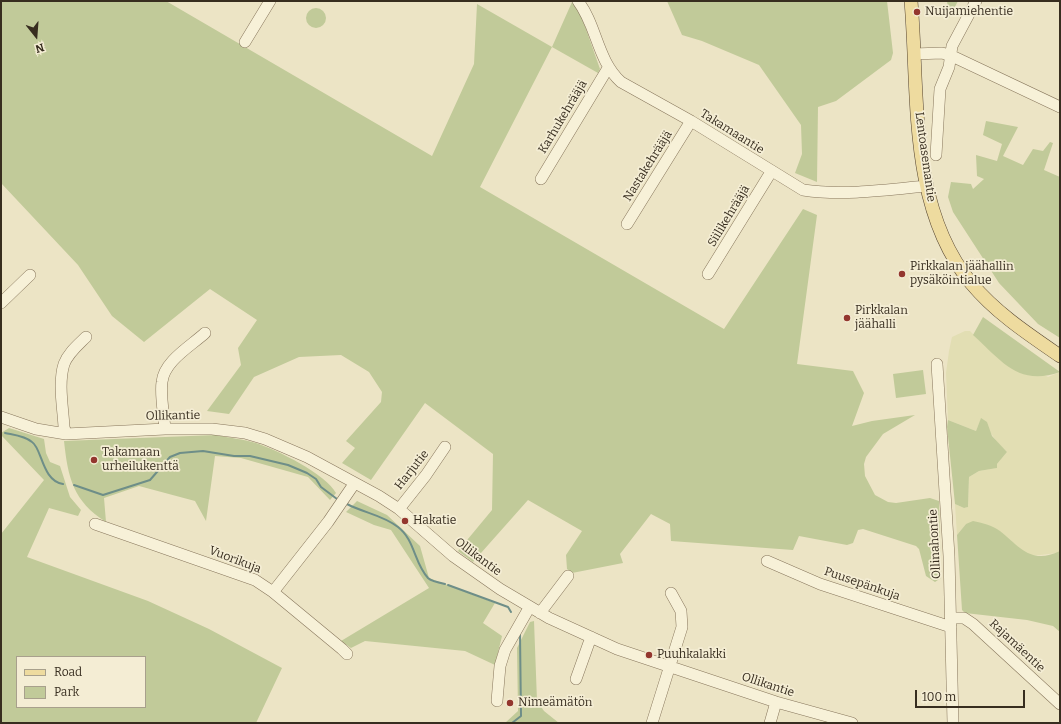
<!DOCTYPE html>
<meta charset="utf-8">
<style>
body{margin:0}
#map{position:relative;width:1061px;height:724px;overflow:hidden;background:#ece4c5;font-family:Bitter,serif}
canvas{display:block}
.frame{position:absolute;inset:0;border:2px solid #372d1f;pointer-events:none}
.legend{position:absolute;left:16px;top:656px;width:130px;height:52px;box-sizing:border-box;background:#f4edd4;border:1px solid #a8a08c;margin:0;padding:5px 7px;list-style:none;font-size:12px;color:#372d1f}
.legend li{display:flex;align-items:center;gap:8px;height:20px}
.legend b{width:20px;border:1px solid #a8a08c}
.north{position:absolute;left:16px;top:16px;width:40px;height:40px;-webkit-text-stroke:3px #f4edd4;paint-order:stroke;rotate:163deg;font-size:11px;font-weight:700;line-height:16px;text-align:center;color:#372d1f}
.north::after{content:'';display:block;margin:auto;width:14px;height:18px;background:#372d1f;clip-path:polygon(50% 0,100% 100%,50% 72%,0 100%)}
.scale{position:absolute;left:915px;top:690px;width:110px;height:18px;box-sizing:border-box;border:2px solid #372d1f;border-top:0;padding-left:5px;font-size:12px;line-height:14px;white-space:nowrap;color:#372d1f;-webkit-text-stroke:3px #f4edd4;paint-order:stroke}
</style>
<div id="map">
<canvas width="1061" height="724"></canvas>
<div class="frame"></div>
<ul class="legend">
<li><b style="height:5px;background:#eedb9f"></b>Road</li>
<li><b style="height:11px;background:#c1ca99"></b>Park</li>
</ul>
<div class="north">N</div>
<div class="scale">100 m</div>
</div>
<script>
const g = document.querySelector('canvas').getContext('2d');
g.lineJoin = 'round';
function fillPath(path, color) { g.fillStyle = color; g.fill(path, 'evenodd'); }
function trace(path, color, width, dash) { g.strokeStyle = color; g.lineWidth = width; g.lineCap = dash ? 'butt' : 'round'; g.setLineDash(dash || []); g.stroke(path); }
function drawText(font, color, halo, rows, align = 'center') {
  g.font = font + ' Bitter,serif'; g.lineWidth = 3.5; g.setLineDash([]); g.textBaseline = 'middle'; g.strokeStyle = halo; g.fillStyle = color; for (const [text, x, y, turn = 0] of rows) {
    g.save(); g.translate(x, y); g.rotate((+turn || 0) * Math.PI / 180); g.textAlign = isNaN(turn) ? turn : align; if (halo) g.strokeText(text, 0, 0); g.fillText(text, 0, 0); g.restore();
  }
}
fillPath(new Path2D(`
 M965 331H970L980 341 1048 377 1060 372V551L1057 553 1032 556 1020 550 998 530 966 524 957 535 955 504 964 508 968 507 969 477 979 471 997 468V464L1007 452 997 442 981 419 976 431 948 420 946 373 949 351 952 337Z`), '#e2deb3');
fillPath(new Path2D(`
 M1 1H166L432 156 474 64 477 4 552 47 572 2 580 12 600 69 598 73 552 47 480 187 724 329 803 209 817 215 797 364 853 371 864 393 852 426 872 421 915 415 883 434 866 457 864 464 865 476 875 495 888 502 896 503 930 498 939 501 941 578 935 582 926 576 919 549 916 546 863 529 858 530 853 543 847 545 799 536 793 550 671 541 670 524 651 514 620 554 623 563 572 573 567 569 566 555 582 531 528 500 473 562 458 551 492 510 493 454 425 403 371 480 342 463 355 448 346 441 381 402 382 392 369 372 341 355 299 357 254 377 229 414 207 411 241 365 238 348 257 320 210 289 144 342 112 316 78 265 1 183Z
 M667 1H887L893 53 891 60 836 101 818 107 817 182 795 173 802 154 801 125 759 65 702 41 682 35Z
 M947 1H958L949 18Z
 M306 18a10 10 0 1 1 20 0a10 10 0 1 1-20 0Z
 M986 121 1018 127 1003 156 1023 165 1033 149 1043 151 1050 142 1053 143 1044 170 1060 177V338L1038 324 999 283 953 212 948 197 951 182 971 184 973 189 984 179 977 176 976 155 997 161 1002 144 983 135Z
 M983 317 1060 372C1018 387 1001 360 973 335Z
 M923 370 926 394 896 398 893 374Z
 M981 418 987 422 992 436 1007 452 997 464V468L979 471 969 477 968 507 964 508 955 504 947 427 948 420 976 431Z
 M9 428 44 439 46 453 50 462 60 466 70 497 81 510 78 516 49 508 27 557 148 601 209 629 282 668 256 723H1V534L44 480 1 435V433ZM17 657H145V707H17Z
 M216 435C229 438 243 439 256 443 277 450 326 474 336 493L330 500 308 477 241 458 215 456 206 521 195 501 139 486 104 498 106 522C73 501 68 478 64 441Z
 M357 501 387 515 420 546 429 578 495 603 483 623 502 636 495 665 465 651 365 641 351 648 341 641 429 588 391 530 374 525 346 512Z
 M973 521C982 523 992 525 1000 531 1020 547 1031 565 1060 551V632L1053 626 1027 620 965 613 962 610 957 535 966 524Z
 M534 621 537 701 544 711 559 723H505L518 711 517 648 530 622Z`), '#c1ca99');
trace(new Path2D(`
 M5 433C14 435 25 436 32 442 42 448 42 481 63 484
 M74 485 103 495 150 480 170 457 180 453 203 451 234 456H250L288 465 307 473 316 479 321 487 337 499
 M347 504C364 513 383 515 398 527 415 540 414 563 428 578 431 581 440 583 445 584
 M448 585 508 607 511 612
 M512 723 521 716 520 634`), '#6e8e88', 2);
const minor = new Path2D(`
 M578 1C597 26 597 60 621 82L691 121 803 190C843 196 886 190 926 186
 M245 42 270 1
 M914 54 942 53 952 56 1060 107
 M936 155 940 89 949 67 952 46 976 1
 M541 179 608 68
 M627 224 691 121
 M708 274 771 172
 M1 303 30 275
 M937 364 949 556 953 723
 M1 417 36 429 66 434 165 429H212L245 433 265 439 307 457 379 496 399 509 453 556 500 589 549 618 617 649 776 702 852 723
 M165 429C164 415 160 395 162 382 164 361 191 346 205 333
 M66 434 64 427C63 408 58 383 64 364 68 353 78 345 86 337
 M399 509 426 475 445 447
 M95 524 255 580 273 592 342 649 347 654
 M767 561 820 584 951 627
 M273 592 328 522 354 484
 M540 613 568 576
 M951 618H964L973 624 1060 704
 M576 679 591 637
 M497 701 500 666 505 650 529 608
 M652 723 682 627 681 611 671 593
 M770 723 776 702`);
const major = new Path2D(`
 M911 1C919 94 908 207 971 283 996 313 1028 334 1060 356`);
trace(minor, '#87765c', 12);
trace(major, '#554430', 14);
trace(minor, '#f7f1d8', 11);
trace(major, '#eedb9f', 13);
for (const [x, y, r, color] of [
 [917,12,4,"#93362e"],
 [902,274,4,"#93362e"],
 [847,318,4,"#93362e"],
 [94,460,4,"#93362e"],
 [405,521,4,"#93362e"],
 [649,655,4,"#93362e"],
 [510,703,4,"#93362e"]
]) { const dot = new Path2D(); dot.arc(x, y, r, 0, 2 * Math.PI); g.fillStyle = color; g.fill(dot); trace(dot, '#f4edd4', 1.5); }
drawText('12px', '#372d1f', '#f4edd4', [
 ["Nuijamiehentie",925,12],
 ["Pirkkalan jäähallin",910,267],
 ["pysäköintialue",910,281],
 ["Pirkkalan",855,311],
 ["jäähalli",855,325],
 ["Takamaan",102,453],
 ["urheilukenttä",102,467],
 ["Hakatie",413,521],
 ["Puuhkalakki",657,655],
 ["Nimeämätön",518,703]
], 'left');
drawText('12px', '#372d1f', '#f4edd4', [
 ["Karhukehrääjä",563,117,-59],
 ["Takamaantie",732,132,32],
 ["Lentoasemantie",925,157,82],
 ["Nastakehrääjä",648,166,-58],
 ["Siilikehrääjä",729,216,-59],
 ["Ollikantie",173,416,-1],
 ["Harjutie",412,470,-52],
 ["Ollinahontie",935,544,-93],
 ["Ollikantie",478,557,37],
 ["Vuorikuja",235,560,21],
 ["Puusepänkuja",862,584,19],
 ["Rajamäentie",1017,646,43],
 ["Ollikantie",768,685,18]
]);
</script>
